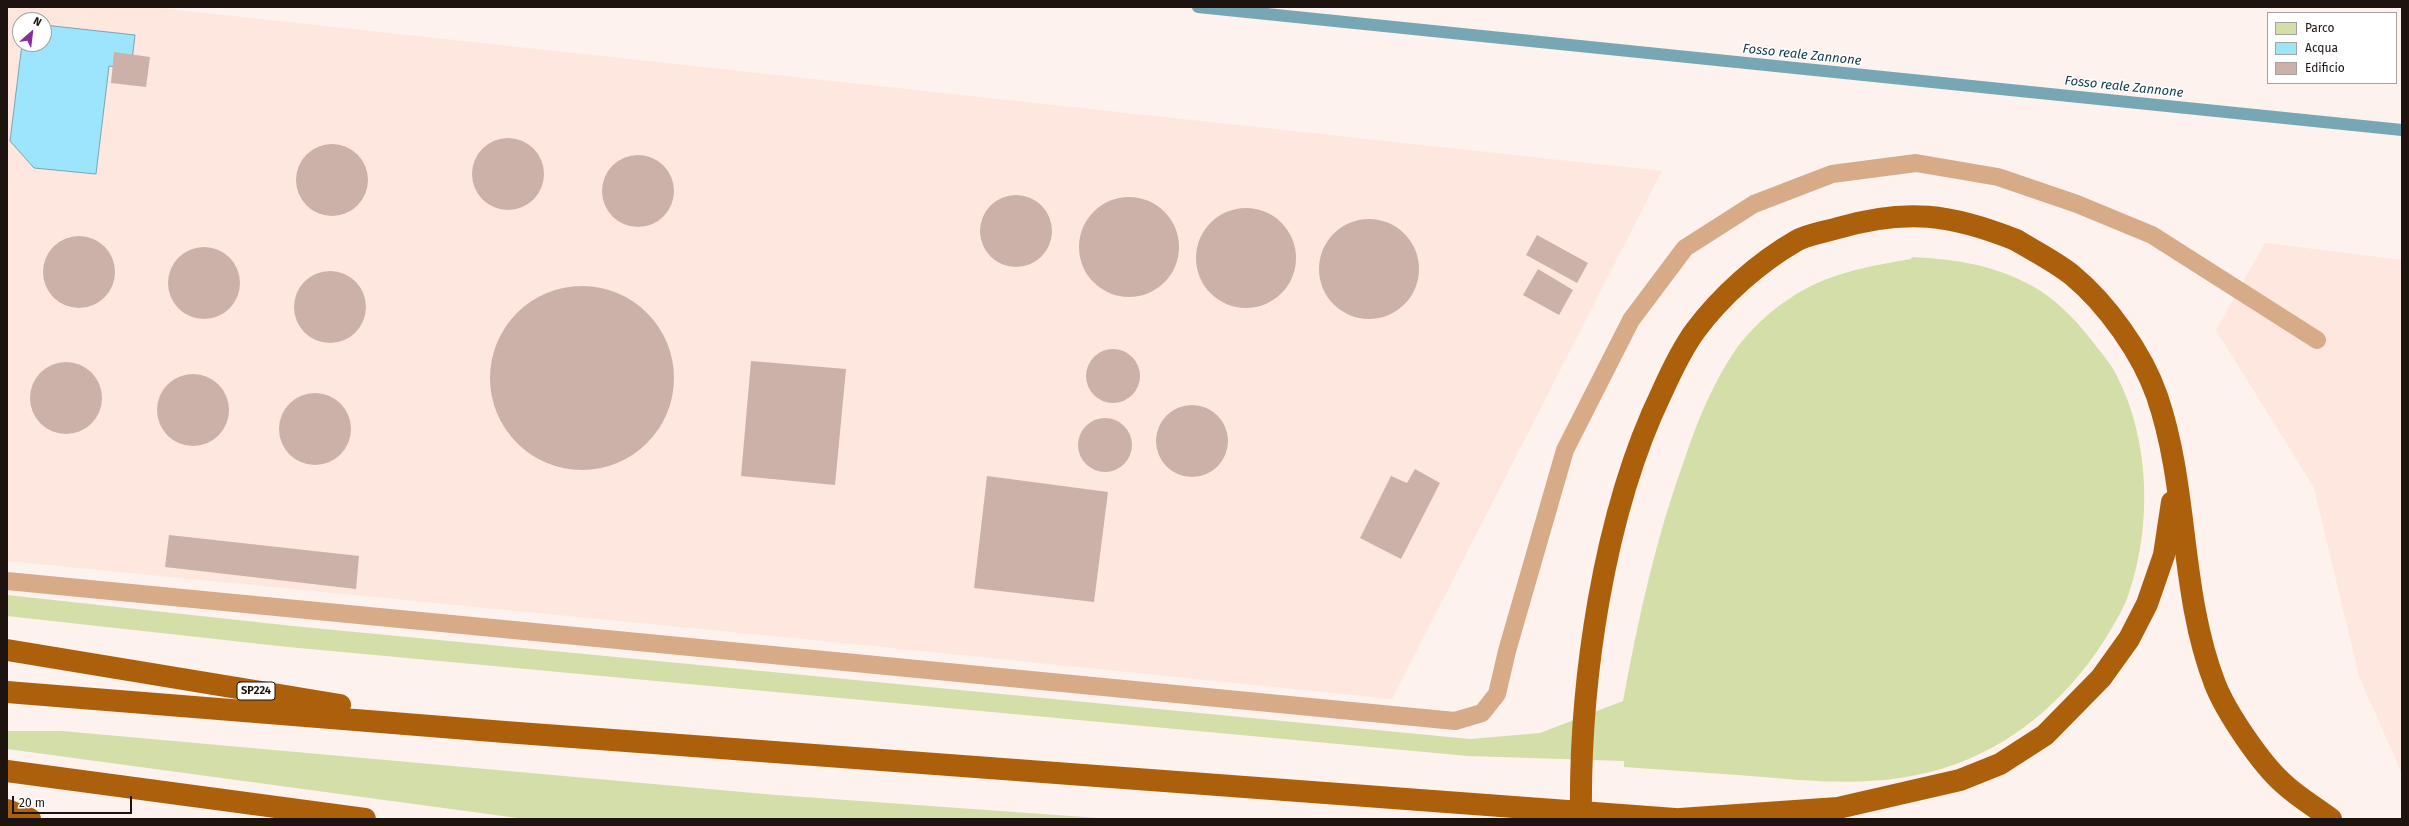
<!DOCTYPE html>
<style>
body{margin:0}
#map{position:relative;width:2409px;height:826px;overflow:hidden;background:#fdf2ee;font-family:"Fira Sans",sans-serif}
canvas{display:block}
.frame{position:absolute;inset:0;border:8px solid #1d1410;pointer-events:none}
.legend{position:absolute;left:2267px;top:12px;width:130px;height:72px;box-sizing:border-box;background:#fff;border:1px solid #a5a19f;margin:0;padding:5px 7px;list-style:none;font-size:12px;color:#1d1410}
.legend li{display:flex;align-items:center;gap:8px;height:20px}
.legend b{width:20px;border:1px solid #a5a19f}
.north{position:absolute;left:12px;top:12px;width:40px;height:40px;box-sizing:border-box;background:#fff;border:1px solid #a5a19f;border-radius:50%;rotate:28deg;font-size:11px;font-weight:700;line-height:16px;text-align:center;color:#1d1410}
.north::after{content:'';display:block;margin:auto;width:14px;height:18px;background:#872d99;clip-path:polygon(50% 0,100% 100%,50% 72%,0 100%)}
.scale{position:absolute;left:12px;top:796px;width:120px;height:18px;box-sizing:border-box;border:2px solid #1d1410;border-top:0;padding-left:5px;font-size:12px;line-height:14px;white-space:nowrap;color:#1d1410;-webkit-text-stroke:3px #fff;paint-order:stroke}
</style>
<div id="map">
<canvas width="2409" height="826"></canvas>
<div class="frame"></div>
<ul class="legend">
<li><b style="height:11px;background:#d4dea9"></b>Parco</li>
<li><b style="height:11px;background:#9de5fc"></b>Acqua</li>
<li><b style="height:11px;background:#ccb1a8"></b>Edificio</li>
</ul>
<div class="north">N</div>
<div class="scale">20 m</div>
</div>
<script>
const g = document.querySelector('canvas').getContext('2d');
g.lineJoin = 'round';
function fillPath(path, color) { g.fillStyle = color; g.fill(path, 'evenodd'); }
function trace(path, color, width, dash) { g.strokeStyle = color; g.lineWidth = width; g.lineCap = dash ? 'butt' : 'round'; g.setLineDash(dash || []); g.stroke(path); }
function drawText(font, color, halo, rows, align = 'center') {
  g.font = font + ' "Fira Sans",sans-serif'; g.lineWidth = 3; g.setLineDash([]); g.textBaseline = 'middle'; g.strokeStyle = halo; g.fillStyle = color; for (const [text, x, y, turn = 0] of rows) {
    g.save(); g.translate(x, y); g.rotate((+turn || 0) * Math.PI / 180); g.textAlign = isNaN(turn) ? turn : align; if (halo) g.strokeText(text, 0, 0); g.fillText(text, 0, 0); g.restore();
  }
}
fillPath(new Path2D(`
 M7 7H150L1662 171 1392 699 823 641 7 561ZM20 20H44V44H20Z
 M2265 243 2402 260V774L2359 676 2314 488 2216 330Z`), '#fde7df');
fillPath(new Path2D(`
 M1912 257C1955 259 1995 265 2034 287 2055 299 2074 318 2089 337 2098 349 2110 362 2117 376 2150 441 2152 525 2129 593 2125 606 2117 619 2110 631 2075 690 2022 740 1956 764 1887 789 1822 782 1751 776 1709 773 1666 770 1624 767V761L1468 756 288 647 7 616V595L293 626 1470 739 1540 733 1623 701C1638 619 1656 537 1685 458 1698 419 1713 383 1736 349 1749 331 1770 311 1789 299 1824 274 1869 266 1911 259Z
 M7 731H62L776 795 1112 819H525L7 749Z`), '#d4dea9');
const water = new Path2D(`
 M44 25 135 35 131 69 109 66 96 174 34 168 10 141 22 44H44Z`);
fillPath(water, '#9de5fc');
trace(water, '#77a6b5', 1);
trace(new Path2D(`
 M1198 7 2402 130`), '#77a6b5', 12);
fillPath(new Path2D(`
 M114 52 150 57 146 87 111 83Z
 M472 174a36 36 0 1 1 72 0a36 36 0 1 1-72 0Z
 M296 180a36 36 0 1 1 72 0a36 36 0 1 1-72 0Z
 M602 191a36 36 0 1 1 72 0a36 36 0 1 1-72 0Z
 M980 231a36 36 0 1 1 72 0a36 36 0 1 1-72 0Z
 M1079 247a50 50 0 1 1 100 0a50 50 0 1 1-100 0Z
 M1196 258a50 50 0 1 1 100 0a50 50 0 1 1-100 0Z
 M1319 269a50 50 0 1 1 100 0a50 50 0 1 1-100 0Z
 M1537 235 1588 263 1577 283 1526 255Z
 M43 272a36 36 0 1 1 72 0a36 36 0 1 1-72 0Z
 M168 283a36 36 0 1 1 72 0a36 36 0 1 1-72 0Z
 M1538 269 1573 290 1559 315 1523 295Z
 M294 307a36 36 0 1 1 72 0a36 36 0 1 1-72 0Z
 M490 378a92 92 0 1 1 184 0a92 92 0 1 1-184 0Z
 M1086 376a27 27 0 1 1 54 0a27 27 0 1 1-54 0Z
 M751 361 846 369 835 485 741 476Z
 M30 398a36 36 0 1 1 72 0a36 36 0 1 1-72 0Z
 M157 410a36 36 0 1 1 72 0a36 36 0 1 1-72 0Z
 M279 429a36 36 0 1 1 72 0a36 36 0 1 1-72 0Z
 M1156 441a36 36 0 1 1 72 0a36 36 0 1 1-72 0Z
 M1078 445a27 27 0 1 1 54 0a27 27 0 1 1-54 0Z
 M1415 469 1440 483 1401 559 1360 538 1391 476 1407 483Z
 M987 476 1108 492 1094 602 974 588Z
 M169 535 359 556 356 589 165 567Z`), '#ccb1a8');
trace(new Path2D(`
 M7 581 1455 721 1482 713 1497 694 1507 651 1565 450 1631 320 1685 248 1754 204 1832 174 1916 163 1998 177 2077 204 2152 235 2317 340`), '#d7ab88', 18);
trace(new Path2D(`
 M2016 240C2034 251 2056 262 2072 275 2107 304 2142 353 2157 396 2189 489 2179 591 2215 684 2226 712 2261 764 2284 784 2298 797 2315 807 2331 819
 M7 650 340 705
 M7 692 505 732 1675 819
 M7 771 365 819
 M7 810 30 819
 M1680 819 1838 808 1960 780 2000 764 2045 735 2101 678 2129 639 2147 604 2164 555 2172 502`), '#ac600b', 22);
trace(new Path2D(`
 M1581 819C1579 684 1603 514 1662 392 1671 372 1682 349 1695 331 1721 296 1758 263 1796 241 1808 234 1825 232 1838 228 1906 208 1951 214 2016 240`), '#ac600b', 22);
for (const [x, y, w] of [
 [256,691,38]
]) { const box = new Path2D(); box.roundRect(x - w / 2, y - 9, w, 18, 3); g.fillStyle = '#fff'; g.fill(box); trace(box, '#1d1410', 1); }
drawText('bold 11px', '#1d1410', null, [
 ["SP224",256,691]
]);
drawText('italic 13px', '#103b47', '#fff', [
 ["Fosso reale Zannone",1802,55,6],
 ["Fosso reale Zannone",2124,87,6]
]);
</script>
